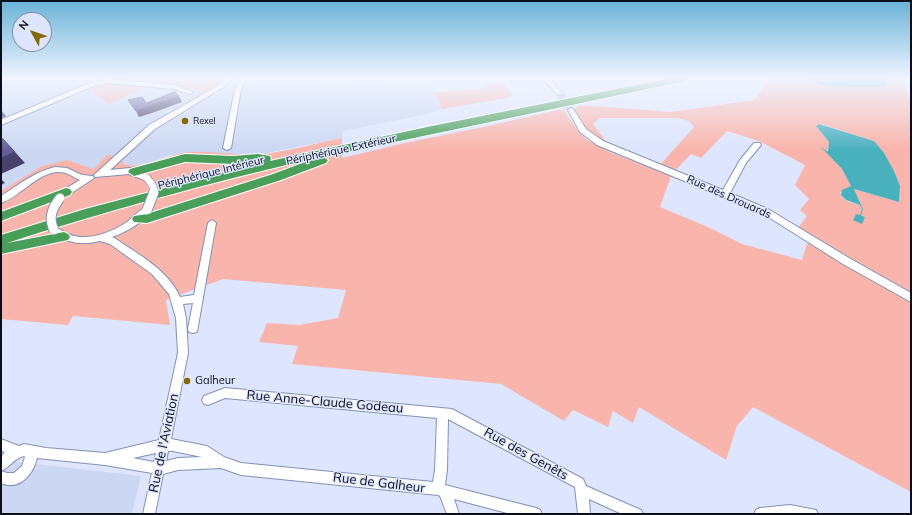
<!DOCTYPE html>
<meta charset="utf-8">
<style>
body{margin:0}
#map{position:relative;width:912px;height:515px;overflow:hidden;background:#dde6fe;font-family:Mulish,sans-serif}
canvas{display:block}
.frame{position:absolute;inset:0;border:2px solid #0b0f1c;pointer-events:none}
.north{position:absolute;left:12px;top:12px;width:40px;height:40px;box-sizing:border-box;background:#dde6fe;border:1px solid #8990a4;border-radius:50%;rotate:310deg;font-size:11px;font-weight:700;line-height:16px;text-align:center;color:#0b0f1c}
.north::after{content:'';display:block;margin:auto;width:14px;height:18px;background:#856600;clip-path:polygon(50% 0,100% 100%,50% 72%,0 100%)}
</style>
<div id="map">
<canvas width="912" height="515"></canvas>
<div class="frame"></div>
<div class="north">N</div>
</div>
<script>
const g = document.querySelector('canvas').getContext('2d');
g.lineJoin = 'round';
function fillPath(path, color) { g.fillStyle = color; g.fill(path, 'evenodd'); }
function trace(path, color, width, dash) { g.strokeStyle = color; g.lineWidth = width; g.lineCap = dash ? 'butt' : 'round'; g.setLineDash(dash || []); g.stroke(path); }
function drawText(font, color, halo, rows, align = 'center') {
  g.font = font + ' Mulish,sans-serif'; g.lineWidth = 3; g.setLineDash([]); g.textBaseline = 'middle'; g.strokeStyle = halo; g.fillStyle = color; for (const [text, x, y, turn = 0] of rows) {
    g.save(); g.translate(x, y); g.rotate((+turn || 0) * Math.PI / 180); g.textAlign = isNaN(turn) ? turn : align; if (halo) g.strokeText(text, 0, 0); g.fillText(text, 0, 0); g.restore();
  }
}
fillPath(new Path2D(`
 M1 78H115L113 80 176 84 198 92 210 90 225 78H318L317 82 326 81 330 85 339 86 345 78 431 82 442 109 428 114 343 131 342 138 261 154 170 155 147 164 143 163 136 166H129L108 154 94 169 67 161 42 166 1 191Z
 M1 460 141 476 132 514H1Z`), '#ccd8f3');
fillPath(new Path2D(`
 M115 78H225L210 90 201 92 176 84 113 80Z
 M764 78H903L911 102V492L753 407 737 426 726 460 639 407 633 423 613 411 608 427 573 410 564 421 501 384 292 364 298 346 259 342 267 323 299 325 338 318 346 290 223 279 166 300 170 325 73 316 68 325 1 319V191L42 166 67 160 94 169 108 154 122 161 124 164C144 171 168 153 191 152 214 151 238 156 261 154 287 152 316 143 342 138V158L405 143 488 126 558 110H564L578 131 587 140 607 151 671 176 660 207 708 227 742 244 802 260 807 244 813 238 797 229 807 216 800 210 809 199 795 185 805 165 759 141 727 131 701 158 691 154 676 170 660 165 694 127 689 121 677 118H600L593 124 605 140 614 147C592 136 586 130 573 109L581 105 671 112 754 100 763 89ZM821 124 874 141 894 171 900 186 899 202 854 189 863 209 861 216 860 215 862 209 861 205C853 203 843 202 840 193L851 186 842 169 821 146 828 153 829 142 816 126Z
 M106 83 146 87 109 104 91 90Z
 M489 84H505L513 97 442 109 435 92 485 88 484 85Z`), '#f9b4ab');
fillPath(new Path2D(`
 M806 78H890L885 81V85L883 87C866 86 816 90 806 78Z
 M819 124 874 141 884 153 894 171 900 186 899 202 854 189 863 209 861 216 865 217 862 224 853 220 856 214 860 215 862 209 860 205 846 200 841 195 842 190 851 186 842 169 820 146 828 152 829 142 816 126Z`), '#49b0be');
trace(new Path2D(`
 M560 94 571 110`), '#bec6dc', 7, [7, 3.5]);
const minor = new Path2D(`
 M227 78H234L225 86 155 129 110 170 130 168 150 176 151 178 150 180H144L129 174 95 177 94 175 149 125 221 84Z
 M240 78H246L241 89 231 148 227 150 223 148 235 89Z
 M542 78H549L562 93V95H558Z
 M108 79 175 85 193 92 190 94 174 89 108 83 91 87 1 125V120L87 84Z
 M571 108 573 109 586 129 603 141 723 190 740 160 754 143H760L761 145 746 163 730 193 768 209 849 258 911 293V302L843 264 762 213 597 145 580 132 568 110Z
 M55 167 67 168 82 175 93 176 94 178 61 200 57 197C63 189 72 185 80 180 75 178 71 175 66 173 42 166 21 197 1 203V196C19 185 34 172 55 167Z
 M147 207 151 210C143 223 126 232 112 237L116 239C139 255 168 270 180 297L194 295 208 223 212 220 216 223 197 332 193 333 189 332 188 329 193 303 183 304 186 318 188 353 171 439 207 446 224 457 241 463 433 482 435 470 437 418 225 398 208 405 204 404 202 400 204 396 225 388 452 409 583 479 586 486 641 510 643 514H622L589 499 590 514H578L575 487 448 419 447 470 445 485 536 508 540 510 542 514H511L454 499 459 514H447L440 496 438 495 241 475 221 468 178 470 163 474 155 514H143L152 473 105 465 37 458C33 475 19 491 1 483V457L5 452 1 451V439L19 446 24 444 46 448 105 453 159 440 178 353 176 318 169 294 152 274 110 244 100 241 90 243H77L62 239 50 230 54 227C59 228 63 232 68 234 86 242 111 233 127 222 133 217 140 209 147 207ZM168 451H173L202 457 178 458 166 461ZM156 453 154 462 133 458ZM24 456 25 457 22 466 14 473H7L1 471C10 467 13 459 24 456Z
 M790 505 816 510 818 514H754L756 510 760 508Z`);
const highway = new Path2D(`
 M671 78H690L686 81 323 157 328 160 326 163 281 180 147 223 134 222 132 219 134 216 147 214 273 174 316 158C212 182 109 210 7 243L64 232 68 234 70 237 68 240 1 254V235L85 209 265 162 233 164 185 162 134 176 128 172 130 169 185 154 233 156 258 154 270 156 271 159 270 161 427 127Z
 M66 188 70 189 72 192 70 195 1 221V212Z`);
trace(minor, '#8391b5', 2);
trace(highway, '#fff', 2);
fillPath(minor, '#fff');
fillPath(highway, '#499f59');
const minorBridgeFar1 = new Path2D(`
 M147 178 153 186 154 193`);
const minorBridge = new Path2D(`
 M147 210 154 192
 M54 230C48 218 52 208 60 198`);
trace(minorBridgeFar1, '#8391b5', 8, []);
trace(minorBridge, '#8391b5', 11, []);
trace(minorBridgeFar1, '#fff', 7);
trace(minorBridge, '#fff', 9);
fillPath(new Path2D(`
 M179 96 182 102 152 113 139 117 136 111Z
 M1 110 6 116 1 119Z
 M15 152 25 163 1 174V158Z
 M1 179 5 183 1 185Z`), '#47426c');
const building = new Path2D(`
 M175 92 179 96 136 111 128 100 142 97 146 103Z
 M1 137 15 152 1 158Z`);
fillPath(building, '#655e9b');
trace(building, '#47426c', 1);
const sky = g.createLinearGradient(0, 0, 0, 150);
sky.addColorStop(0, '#68b2d7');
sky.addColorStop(0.52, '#f0f4ff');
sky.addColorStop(1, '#f0f4ff00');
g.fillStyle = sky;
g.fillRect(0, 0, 912, 150);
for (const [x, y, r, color] of [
 [185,121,4,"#856600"],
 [187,381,4,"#856600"]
]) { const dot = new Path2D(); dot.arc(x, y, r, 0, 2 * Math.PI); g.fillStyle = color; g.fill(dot); trace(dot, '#dde6fe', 1.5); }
drawText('9px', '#0b0f1c', '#dde6fe', [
 ["Rexel",193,121]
], 'left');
drawText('11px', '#0b0f1c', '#dde6fe', [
 ["Périphérique Extérieur",341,150,-12],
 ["Périphérique Intérieur",211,173,-14],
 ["Rue des Drouards",729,197,24]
]);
drawText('11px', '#0b0f1c', '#dde6fe', [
 ["Galheur",195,381]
], 'left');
drawText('13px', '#0b0f1c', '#dde6fe', [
 ["Rue Anne-Claude Godeau",325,402,5],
 ["Rue de l'Aviation",164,443,-78],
 ["Rue des Genêts",526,454,29],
 ["Rue de Galheur",379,483,7]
]);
</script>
